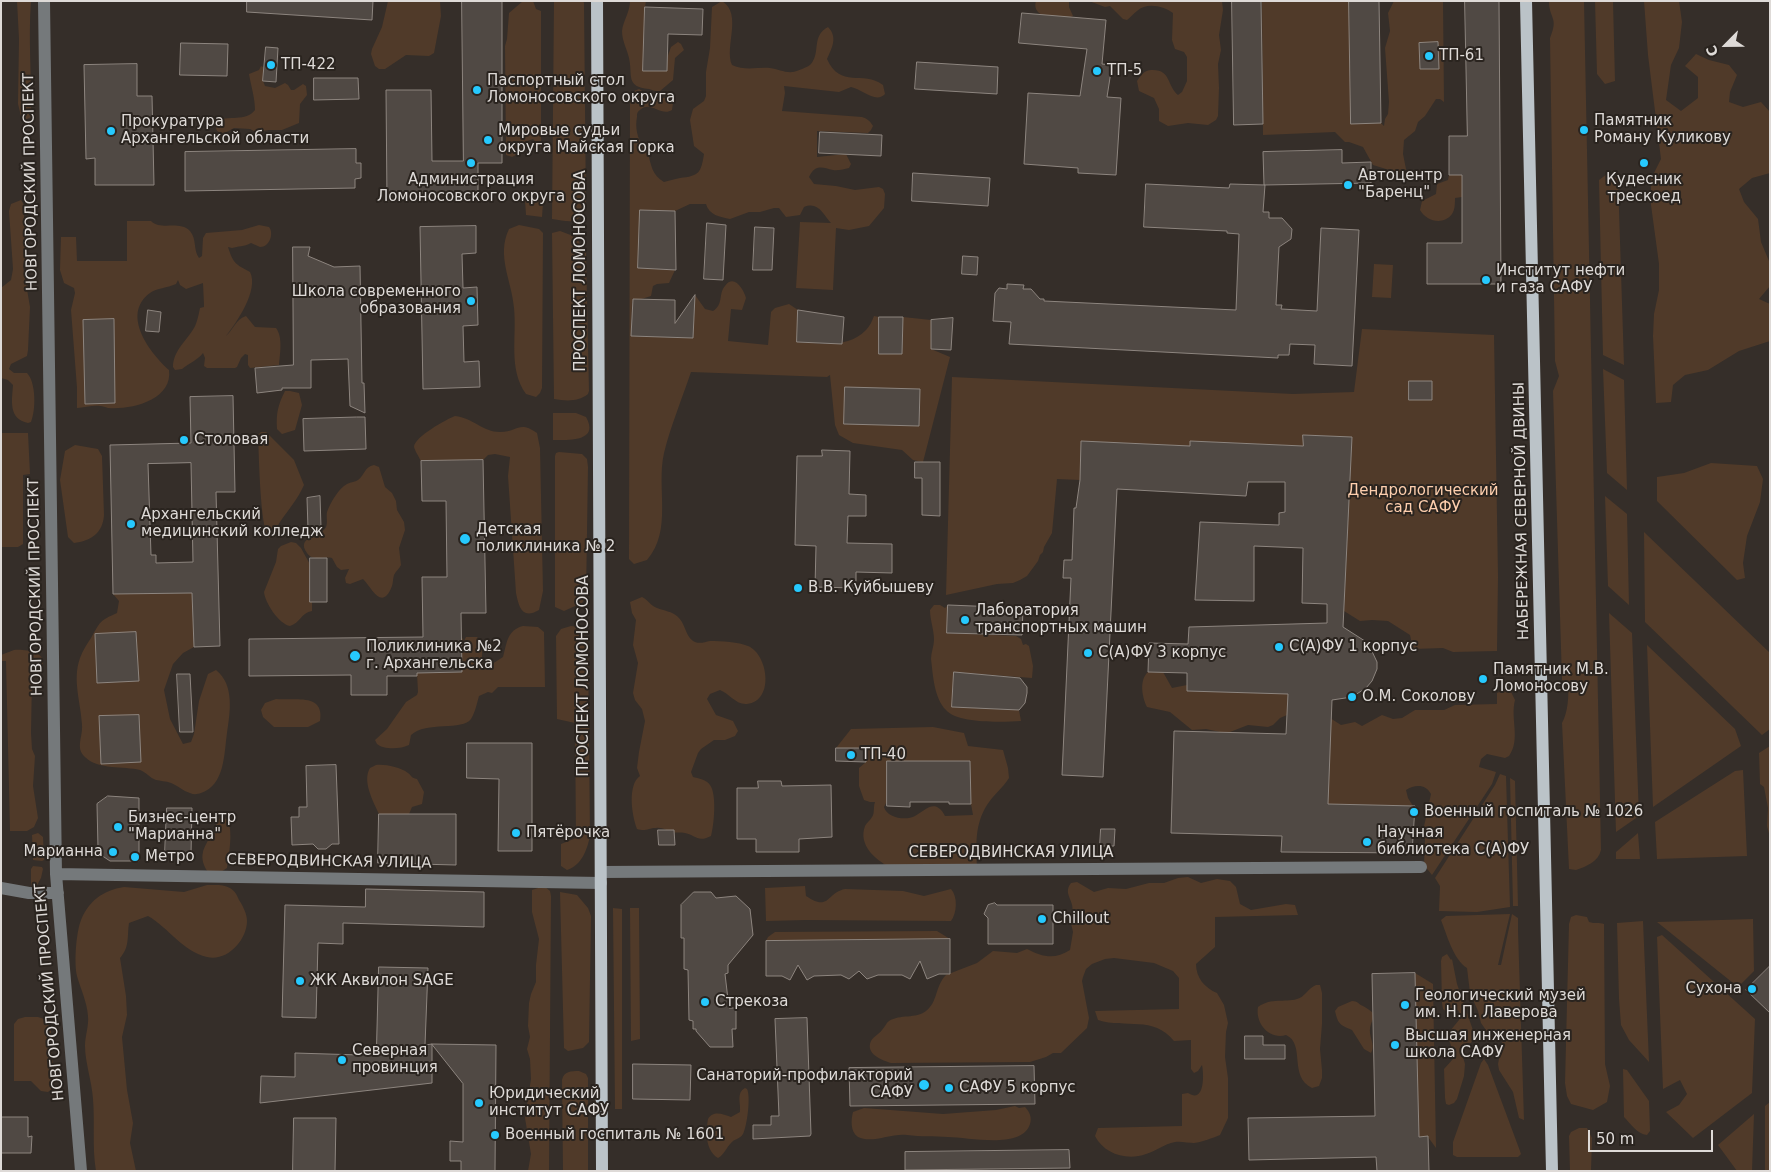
<!DOCTYPE html>
<meta charset="utf-8">
<style>
body{margin:0}
#map{position:relative;width:1771px;height:1172px;overflow:hidden;background:#352e29;font-family:"DejaVu Sans",sans-serif}
canvas{display:block}
.frame{position:absolute;inset:0;border:2px solid #dedad7;pointer-events:none}
.north{position:absolute;left:1701px;top:20px;width:50px;height:50px;-webkit-text-stroke:4px #2a241f;paint-order:stroke;rotate:247deg;font-size:14px;font-weight:700;line-height:20px;text-align:center;color:#dedad7}
.north::after{content:'';display:block;margin:auto;width:18px;height:22px;background:#dedad7;clip-path:polygon(50% 0,100% 100%,50% 72%,0 100%)}
.scale{position:absolute;left:1588px;top:1130px;width:125px;height:22px;box-sizing:border-box;border:2px solid #dedad7;border-top:0;padding-left:6px;font-size:15px;line-height:18px;white-space:nowrap;color:#dedad7;-webkit-text-stroke:4px #2a241f;paint-order:stroke}
</style>
<div id="map">
<canvas width="1771" height="1172"></canvas>
<div class="frame"></div>
<div class="north">С</div>
<div class="scale">50 m</div>
</div>
<script>
const g = document.querySelector('canvas').getContext('2d');
g.lineJoin = 'round';
function fillPath(path, color) { g.fillStyle = color; g.fill(path, 'evenodd'); }
function trace(path, color, width, dash) { g.strokeStyle = color; g.lineWidth = width; g.lineCap = dash ? 'butt' : 'round'; g.setLineDash(dash || []); g.stroke(path); }
function drawText(font, color, halo, rows, align = 'center') {
  g.font = font + ' "DejaVu Sans",sans-serif'; g.lineWidth = 4; g.setLineDash([]); g.textBaseline = 'middle'; g.strokeStyle = halo; g.fillStyle = color; for (const [text, x, y, turn = 0] of rows) {
    g.save(); g.translate(x, y); g.rotate((+turn || 0) * Math.PI / 180); g.textAlign = isNaN(turn) ? turn : align; if (halo) g.strokeText(text, 0, 0); g.fillText(text, 0, 0); g.restore();
  }
}
fillPath(new Path2D(`
 M17 1H31C28 40 32 79 31 117L25 120 21 116 18 104 19 39Z
 M388 1H440L441 16 434 53 429 56 406 55 385 69H379L375 66 371 54 372 49 382 27Z
 M523 1H533L536 9 541 11V148L533 139 522 143V152L512 157 506 155 505 46 507 39 509 13Z
 M554 1H583L584 3 586 210C576 226 568 221 552 219Z
 M630 1H646L645 7 643 71H666L667 58 671 47 678 42 681 44 684 50 675 58 673 80 660 91C656 92 653 90 649 89 625 87 633 75 629 58 627 49 622 41 622 31 623 21 630 12 630 1Z
 M722 1C743 14 724 47 732 65 745 71 757 67 770 68 778 69 785 73 793 72 798 71 808 67 811 64 821 52 811 36 828 27 838 37 832 48 827 59 840 89 863 70 883 85L885 94C876 104 862 89 851 87L839 92 784 86 785 93 782 111 862 117C868 119 870 121 873 126L871 130 868 133 817 131V157L846 154 851 164 849 168C844 169 838 171 833 170 822 167 815 164 809 177L814 184 836 186 855 190 879 187 883 189 885 194 884 208 869 226 849 230 836 228 833 290 796 288 800 222 831 223C823 214 818 201 804 207L800 215 786 217 779 208H774L760 212H749L730 219C720 217 709 215 706 204H690L675 211 640 210 638 268 675 270 669 283 657 284 653 286 651 296 632 302 631 336 693 338 695 295 705 309 713 311C724 304 718 294 725 286 734 273 744 290 746 298L742 310 731 309 728 341 768 345 771 312 775 308 789 304 798 310 797 342C820 343 848 349 866 330 870 326 872 321 874 316L879 317V354H902L903 317 931 320V349L950 357 923 462 913 460 902 450 853 443 839 435 835 425 830 375 827 377 691 372C682 399 671 425 664 453 656 488 673 530 647 560L634 564 629 559 630 99 634 91 639 89 654 98H667L673 103 672 110C661 117 650 100 640 110 637 112 637 114 637 117 635 127 637 138 643 146 646 151 646 147 648 153 651 165 652 175 664 182 669 181 674 179 680 178 699 176 701 173 704 154L694 146 690 120 693 109 704 101 706 96V72L710 48 712 7Z
 M1036 1H1069V7L1073 16C1065 21 1030 20 1036 1Z
 M1089 1H1222L1223 10 1219 35 1221 50 1218 64 1219 88 1218 116 1216 120 1208 125 1188 123 1168 126 1159 121V109L1154 98 1139 91 1137 81C1141 75 1145 69 1153 70 1171 70 1167 86 1178 95L1182 92 1187 81V57L1184 52 1175 49 1172 40 1173 13C1163 6 1147 2 1137 11 1133 14 1131 17 1127 20L1123 19 1110 6 1105 7Z
 M1262 1H1349L1351 123H1381L1384 126 1385 119 1388 114 1389 102 1385 48 1390 31 1388 13 1394 1H1443L1444 102 1440 99H1436L1425 116 1418 122 1415 131 1404 140 1403 154 1406 169 1404 172 1399 173 1373 165 1363 147 1349 142H1345L1335 132 1263 135Z
 M1549 1H1584L1601 850C1598 862 1587 866 1576 870L1569 869 1562 723C1568 712 1569 696 1568 683L1562 680 1553 391 1559 376 1555 361 1550 38C1559 17 1549 19 1549 1Z
 M1595 1H1613L1615 81 1605 84 1597 74Z
 M1644 1H1679L1682 22 1679 48 1671 65 1666 100 1681 111 1698 98V77L1685 66 1696 54 1709 60 1729 65 1737 75 1730 92 1729 102 1743 107 1761 102 1770 112V173L1752 178 1739 189 1744 202 1758 219 1761 242 1769 261 1770 286 1759 299 1770 304V341L1739 351 1708 370 1685 375 1673 385 1671 402 1656 403 1653 336 1654 314 1659 290V264L1651 205V179L1661 159 1648 55Z
 M261 66 263 67V81L265 86 275 88 285 83 288 85 291 90H294L303 84 306 86 307 95 300 104 299 123 282 130H269L256 132 250 129 234 128 223 134 217 131 216 128V121C228 115 246 122 255 110 255 98 251 86 249 74L259 70Z
 M1607 174 1618 179 1624 365 1603 355 1599 180Z
 M1449 175H1468L1462 197 1455 198C1455 203 1455 210 1452 214 1443 226 1426 221 1420 210L1422 201 1436 194 1437 184 1448 180Z
 M21 200 24 205V223L29 246 23 266 30 307 28 350 27 356 11 364 9 369 14 373H27C36 382 36 410 31 422L28 423C8 419 12 400 13 385L8 380 1 378V288L11 280 13 269 9 211 11 204Z
 M525 200H533L543 203 542 217 526 215Z
 M127 221H151C161 231 179 220 190 231 197 239 193 250 199 258L202 256 203 238 206 233 242 230 259 225 269 227C274 233 270 247 260 247 257 246 254 244 251 243 244 247 238 246 232 248L228 247C233 263 235 264 250 272 259 290 237 322 226 336 233 330 236 319 246 316L255 327 276 328C283 337 280 354 279 365L250 368 248 365V355L245 354 241 358 237 367 235 368H207L204 366 205 358 203 353C198 360 189 363 182 369L175 370 173 367C173 351 187 340 194 328 197 323 199 313 200 308L204 307V305L203 283 186 289 180 285 178 280 176 284C167 288 157 288 150 293 120 315 151 354 169 370 173 400 131 410 108 408 105 407 103 406 100 406 93 405 84 408 77 408V388L71 310 75 293 74 288 64 283 60 270 61 237H76L77 261H127Z
 M519 225 539 229 543 233 542 388 540 393 536 397 526 394C508 369 517 337 514 308 512 281 496 256 509 229Z
 M560 231 576 237 586 253 589 391 588 394C578 402 566 401 554 399L552 233Z
 M1374 264 1393 265 1391 298 1372 297Z
 M1362 329 1494 335 1498 576 1497 651 1453 652 1443 648 1413 649 1410 635 1388 621 1372 620 1360 621 1344 611 1352 437 1304 435 1303 446 1191 441 1190 446 1081 441 1080 480 1057 479 1052 533 1044 547 1043 552 1040 555 1038 561 1027 576 1020 580 1013 583 997 584 946 595 952 377 1293 394 1354 392Z
 M1603 369 1624 380 1627 490 1607 473Z
 M285 391H290L299 393 302 405 295 430 282 434 277 429C276 413 278 405 285 391Z
 M553 413H576L586 417C600 442 568 440 553 440Z
 M455 416C473 418 483 432 500 432 518 432 519 420 537 433L540 448 543 591 539 610C522 620 519 607 516 593L508 476 510 457 495 454 488 455 483 460 421 461C419 457 415 451 414 447 414 437 447 419 455 416Z
 M261 432H266L294 460 304 485C298 499 288 510 280 522 276 528 275 534 269 538 260 529 259 453 258 435Z
 M1 433H28L30 474 23 475V544L18 547H1Z
 M75 445 98 449 102 456 104 515C103 533 91 541 74 543L68 537 60 480 65 451Z
 M559 452 582 454 587 459 588 467 586 597 582 603 564 611 555 607V456L556 453Z
 M1711 463 1757 466 1763 479 1760 502 1747 536 1743 563 1745 578 1737 580 1657 501V477L1684 473Z
 M374 465 379 467 385 487 392 493 396 501 397 510 404 522 405 530 399 548 401 565C399 569 396 571 394 575 393 578 393 583 392 586 382 612 372 588 363 579L350 584 346 583 345 578 349 569 341 570 337 567 332 558C323 556 313 562 307 553 295 536 322 537 326 527 328 522 326 517 327 512 330 503 339 488 347 484 351 482 355 482 358 480 365 475 364 467 374 465Z
 M1605 496 1627 514 1629 605 1608 586Z
 M1644 532 1770 653V729L1762 735 1645 622Z
 M291 542 296 543 301 548 312 568V611C301 613 300 623 290 626 279 624 265 603 264 592L276 562 278 549 281 546Z
 M192 593 194 647 183 653 173 664 164 690 170 719 183 744 191 742 194 734 199 701 208 674 216 670C235 685 230 713 227 733 224 754 225 785 201 793 198 794 194 795 190 793 183 791 177 785 171 783 166 781 160 781 156 780 150 778 146 772 140 770 124 766 98 770 85 757 75 748 83 737 82 725 81 703 72 680 80 658 83 650 87 644 91 638 101 621 99 621 117 613L119 601 113 594Z
 M642 597C647 599 651 606 657 608 664 611 672 611 678 617 686 624 685 637 695 642 700 644 705 642 710 641 721 641 739 642 748 646 768 654 775 701 747 704 736 705 730 694 720 690L710 694 707 699 716 715 733 721 738 731 735 736 725 740H714L701 749 698 753 691 772 693 777C698 778 707 780 710 785 717 794 714 826 711 836 697 843 696 835 685 833 681 832 676 833 672 832 667 831 662 827 656 828 648 828 646 832 637 829 632 816 627 785 640 776L637 768 639 752 645 721 642 709 635 700 633 693 638 663 633 645 636 620 632 613 630 602Z
 M934 605H940L945 608 948 605 947 633 1016 636 1021 639 1023 645 1026 644 1029 646 1033 666 1032 678 954 672 952 707 1019 710 1021 721C1003 722 958 724 946 710 934 698 933 675 931 659 931 652 934 646 934 640 934 630 930 620 930 610Z
 M1609 613 1632 633 1639 816 1616 832Z
 M523 626 538 627 544 632 545 687H498L492 693 488 692 479 696C477 703 475 713 471 719 463 731 426 721 411 735L409 745C401 749 384 750 377 744L375 740 387 729 406 702 417 695 418 692 417 673 462 672 461 636 464 641 466 637H477C486 648 480 654 483 667L486 668 503 657C507 643 507 630 523 626Z
 M571 626 580 627 588 642 590 836C587 850 582 865 567 870L561 866V844L576 838 575 723 557 719 556 636 561 629Z
 M1647 645 1735 729 1741 746 1653 807Z
 M14 650C24 649 51 652 41 669 39 672 35 675 32 678L31 733 32 749 35 756 33 786 38 818 34 827 27 831H10L6 661H1V655Z
 M1148 672H1163L1172 688 1187 685V691L1300 694 1287 715 1280 718 1273 725 1268 727 1248 725 1230 732H1220L1206 729 1192 730 1170 712 1147 707C1142 697 1139 680 1148 672Z
 M1502 691 1511 692 1515 700C1510 719 1521 739 1509 756L1505 758 1487 754 1481 759 1479 767 1496 772 1492 784 1432 875 1424 865 1425 840 1423 831 1431 794C1426 784 1415 784 1406 790L1408 798 1413 806 1328 804 1330 718 1341 725 1355 722 1362 726 1382 715 1393 719 1402 718 1415 710H1444L1455 705 1497 704V693Z
 M276 699C293 701 325 692 320 721L308 727H274L263 717 261 710 265 703Z
 M933 727 964 733 968 746 1003 750 1008 768 1009 778C1003 788 993 795 987 805 975 824 976 844 977 866L889 867C875 859 858 845 865 826 867 822 870 821 872 817 875 813 873 807 875 802H870L864 800 859 786V768L866 762V749L836 748 851 729ZM887 761H970L971 804 973 815 945 816C935 797 925 811 915 816 906 821 887 818 884 807L887 801Z
 M1770 746V837L1767 826 1768 808 1764 787 1760 784 1759 753Z
 M376 765C385 764 400 767 408 773 412 776 411 778 417 779L424 792 422 804 412 807 409 814H379C373 801 362 781 370 768Z
 M1743 770 1747 856 1657 859 1655 822 1735 771Z
 M1500 774 1506 776 1510 907 1477 912 1439 911 1440 886 1435 878 1495 785Z
 M1510 778 1515 781 1518 906H1513Z
 M220 818 228 819C233 835 229 852 227 868L221 872H208C204 867 201 859 203 852 203 849 218 821 220 818Z
 M38 833 43 837 44 860 42 861 33 860 32 835Z
 M1638 833 1640 859H1616V852Z
 M33 866 42 867 43 869 41 878 36 887H33L31 885V869Z
 M1188 877 1201 883 1217 879 1230 881 1236 887 1240 904 1251 910 1286 904 1295 905 1298 915 1215 917V947L1196 964C1196 978 1205 988 1217 993L1224 1005 1228 1023 1226 1032 1225 1057 1228 1078V1118L1220 1135C1212 1138 1203 1142 1194 1143 1188 1143 1181 1141 1175 1142 1164 1144 1156 1151 1146 1154 1127 1161 1104 1154 1095 1136L1098 1128 1182 1126V1094L1188 1093C1205 1104 1204 1074 1202 1065L1198 1071 1194 1073 1191 1069V1040L1174 1041C1153 1015 1126 1029 1098 1020L1095 1011 1179 1009V978L1173 971 1154 963 1114 958 1105 959 1092 964 1086 969 1083 977 1082 981 1089 1018 1087 1028 1061 1053H1053L1046 1057 1030 1062 891 1063C882 1060 865 1054 871 1041 874 1036 879 1034 882 1030 885 1027 886 1023 889 1021 900 1014 916 1019 926 1011 938 1002 935 986 946 975L977 963 993 951 1017 953 1027 949C1042 957 1055 960 1070 950L1073 932 1070 919C1079 901 1061 896 1071 883L1077 882 1094 892 1108 888 1126 889 1149 883H1164L1178 878Z
 M207 885C215 885 223 884 230 888 235 891 237 895 239 900 243 906 247 914 247 921 247 940 227 962 207 957 182 951 169 928 148 916L129 923C127 936 130 947 120 958L126 996 127 1015 122 1037 127 1090 133 1123 130 1143 136 1171H96C92 1147 95 1123 93 1099 92 1082 85 1062 85 1046 85 1036 89 1026 88 1016 87 1002 81 990 77 976 74 963 76 936 80 923 87 902 103 890 124 887L184 892Z
 M544 886 550 891 551 896 549 1171H528L531 1154 525 1118 531 1079 530 1059 527 1049 530 1037 528 1026 529 1003 531 994 536 982V965L539 939 532 912V890Z
 M805 886 806 896C830 912 826 893 845 889L903 891 924 896 951 889C958 897 957 913 951 921L806 920 766 921 765 888Z
 M560 892 577 895 588 908 591 916 589 1042 583 1048 568 1051 564 1048Z
 M613 908 622 909V1109H615Z
 M630 908H639L640 1039 631 1041Z
 M1510 914 1498 965H1501L1512 914 1518 918V930L1524 1120 1519 1118 1513 1092 1499 1070 1498 1064 1503 1038 1500 1033H1488L1481 1023 1478 1011 1470 993 1467 968C1453 959 1447 935 1441 920L1446 916Z
 M1576 915 1587 917 1589 922C1595 924 1599 922 1604 924L1605 1064 1610 1086 1607 1102 1593 1110 1571 1104 1567 1096 1565 1083 1569 924 1571 917Z
 M1753 919 1754 971 1738 987 1657 922Z
 M1643 921 1649 1062 1629 1040 1621 1025 1619 999 1617 923Z
 M937 931 950 939 766 941 768 937 775 932Z
 M1662 935 1755 1019 1752 1093 1693 1138 1666 1112 1679 1105 1687 1094 1680 1080 1663 1089 1657 937Z
 M1447 954 1451 960 1452 959 1457 984 1475 1036 1471 1043H1467L1461 1050 1465 1064 1464 1076 1457 1099 1454 1103 1449 1105 1446 1104 1445 1098 1444 1069 1453 1059 1454 1054 1449 1040 1450 1031 1459 1020 1461 1016 1458 1010 1454 1013H1448L1443 1009 1442 1003 1441 961 1442 957Z
 M1415 973 1433 984 1436 1148 1428 1137H1419Z
 M1316 985H1320L1322 993V1024L1320 1049 1322 1070V1078L1319 1086 1312 1088C1288 1076 1306 1044 1286 1035 1270 1040 1255 1024 1258 1007 1272 997 1284 1003 1297 999 1305 997 1308 988 1316 985Z
 M1352 1001C1358 1001 1358 1004 1363 1006 1383 1017 1369 1017 1370 1033 1371 1041 1375 1046 1371 1053L1364 1049 1352 1030C1340 1025 1338 1024 1335 1011L1338 1007Z
 M25 1017H38L44 1019 47 1021 51 1029V1049L54 1070V1087L48 1092 41 1091 31 1081H14V1024L18 1019Z
 M1484 1059 1488 1065 1520 1151 1521 1154 1518 1157H1457L1453 1155V1142L1481 1063Z
 M1623 1069 1627 1070 1649 1101 1650 1131 1647 1135C1637 1134 1631 1124 1624 1117Z
 M579 1071 586 1074 588 1078V1171H563L562 1080C564 1071 571 1071 579 1071Z
 M745 1088 747 1089C751 1096 747 1127 743 1134 740 1139 734 1139 731 1143 726 1148 724 1155 718 1158 705 1150 706 1132 708 1119 713 1110 723 1114 731 1117L740 1112C741 1103 736 1093 745 1088Z
 M1770 1102V1171H1765V1106Z
 M1015 1106 1019 1108 1025 1107C1030 1112 1032 1118 1030 1124 1022 1150 968 1137 948 1137 934 1136 921 1137 907 1135 891 1133 872 1144 858 1137 850 1132 851 1119 853 1112L864 1108 943 1114 996 1110Z
 M1754 1114 1752 1171H1737L1718 1145Z
 M1579 1128H1587L1592 1138 1591 1171H1570L1569 1136 1571 1132Z`), '#503a29');
const building = new Path2D(`
 M247 1H373L372 20 247 12Z
 M462 1H502V163H478V193H405V200L387 201 386 90H431L432 161H463Z
 M1232 1H1261L1263 124 1234 125Z
 M1349 1H1379L1381 123 1351 124Z
 M1465 1H1499L1501 284H1427V243H1462V175H1449V136H1467Z
 M645 7 703 9 702 35 668 34 667 71H643Z
 M1022 13 1106 20 1102 64 1112 65 1107 97 1121 98 1116 175 1078 173V168L1024 164 1028 93 1080 96 1087 49 1019 43Z
 M1438 42 1439 69H1420L1419 43Z
 M181 43 228 44 227 76 180 75Z
 M266 47 278 48 276 82 263 81Z
 M917 62 998 67 997 94 915 89Z
 M137 64V96H152L154 185H95V158L86 159 84 65Z
 M314 78H358L359 99 314 100Z
 M820 132 882 135 881 156 819 153Z
 M356 149V163H361V178L355 179V188L185 191V152Z
 M1342 150V163L1371 162V183L1264 185 1263 152Z
 M913 173 990 178 988 206 912 201Z
 M1146 184 1229 188 1230 184 1265 185 1263 212H1269V218H1282L1292 229 1291 239 1279 247 1276 305H1282L1281 309 1317 311 1321 228 1359 230 1352 366 1314 364 1315 345 1290 344 1289 355H1278V358L1009 344 1011 322 993 321 995 293 999 288 1007 289V284L1024 285 1023 289H1031L1040 299H1044V301L1236 310 1239 234 1227 233V231L1144 227Z
 M640 210 675 211 676 270 638 268Z
 M707 223 726 225 723 280 704 279Z
 M476 226V253L462 254 463 288 477 287 478 325 463 326 464 362 479 361 480 387 423 389 420 227Z
 M755 227 774 228 772 270H753Z
 M293 247H310L308 256 334 267 360 266 362 383H364L365 413 350 406 348 359 311 360V388H282V390L257 393 255 368 293 365Z
 M963 256 978 257 977 275 962 274Z
 M695 295 693 338 631 336 633 299 675 300V323Z
 M148 310 161 312 159 332 146 331Z
 M798 310 844 317 842 344 797 342Z
 M879 317H903L902 354H879Z
 M953 318 951 350 931 349V320Z
 M114 319 115 403 85 404 83 320Z
 M1409 381H1432V400H1409Z
 M845 387 920 389 919 426 844 424Z
 M233 396 235 492H216L220 646 194 647 192 593 113 594 110 445 191 443 190 397ZM191 463 193 562 156 563V555H151L148 464Z
 M357 417H365L366 449 304 451 303 419Z
 M1303 435 1352 437 1343 627 1368 643 1377 662V669L1372 681 1366 688 1352 697 1332 700 1328 804 1415 806 1412 853 1281 852 1282 836 1171 833 1174 731 1286 734 1288 694 1187 691V673L1148 672 1149 643 1188 644 1189 627 1327 623V604L1302 603 1303 548 1254 546V601L1195 600 1200 522 1279 525V513L1285 512V482H1248L1246 496 1117 489 1103 777 1062 775 1071 578H1063L1064 560H1072L1074 508H1076L1080 480 1081 441 1190 446V441L1303 446Z
 M822 450 850 451 849 494 866 495V516H848L847 543 892 544V573L856 572V588L815 587 816 546 795 545 797 456H822Z
 M483 460 486 613H461L462 672 417 673V676H387V695H351V675L249 676V639L423 637 422 577H447L446 501H422L421 461Z
 M915 462H940V516L922 515V478H915Z
 M320 496 321 528 308 529 307 498Z
 M310 558H327V602H310Z
 M948 605 1023 608 1022 635 947 633Z
 M136 632 139 681 97 683 95 634Z
 M954 672 1020 678 1027 687V693L1025 703 1019 710 952 707Z
 M177 674H190L193 732H180Z
 M139 715 141 762 101 764 99 716Z
 M467 743H532V851H498L499 779 467 778Z
 M836 748H866V762L836 761Z
 M887 761H970L971 804H949V802H910V807L887 806Z
 M336 765 339 844H332L326 849H318L313 844 292 845 291 817H299V807H307L306 766Z
 M758 781H781L782 786 831 785 832 837 799 839V852H756V839H737V788H758Z
 M108 796 139 798V861H110L101 855 98 848 97 804Z
 M167 808H192L191 854 165 853Z
 M379 814H456V865L378 863Z
 M1101 829H1115L1114 846H1100Z
 M658 830H674L675 845H659Z
 M366 889 484 892V927L343 923V944L318 943 316 1018 282 1017 285 905 365 907Z
 M694 892H711L716 898 736 896 750 909 753 935 728 965V973L725 974 729 1008H736V1029H732L733 1047H710L696 1031V1029H693V1021L689 1020 688 970 684 969V938H681V905Z
 M995 903 997 905H1053V944H988V918L984 914 988 905Z
 M950 939V974H939L927 979 920 961 910 979 902 975H878L867 979 859 971 849 979 841 975 814 976 807 980 798 965 790 980 782 976H766V941Z
 M1770 966V1013L1746 990Z
 M379 967 428 968 425 1045 432 1044V1083L260 1103 261 1076 295 1077V1053L360 1055 376 1053Z
 M1415 973 1419 1137 1428 1136 1429 1171H1377L1376 1157 1249 1160 1248 1118 1375 1116 1372 974Z
 M807 1018 811 1134 810 1136 753 1139V1125H771V1116H779L775 1019Z
 M1245 1036H1263V1045H1285V1059H1245Z
 M432 1044 496 1045 495 1171H461V1161H450V1141L463 1142V1084Z
 M633 1064 691 1065 690 1100 633 1099Z
 M1034 1066 1035 1104 850 1106 849 1068Z
 M1 1117H28V1137L32 1136 31 1153H1Z
 M294 1118H336L335 1171H293Z
 M1069 1150 1070 1168 905 1170V1152Z`);
fillPath(building, '#504944');
trace(building, '#8d857f', 1);
trace(new Path2D(`
 M44 1 56 874 81 1171
 M601 872 1421 867
 M56 874 601 883
 M1 888 29 893H58`), '#75797b', 12);
trace(new Path2D(`
 M597 1 602 1171
 M1526 1 1552 1171`), '#bbc3c8', 12);
for (const [x, y, r, color] of [
 [1429,56,5,"#26c9fe"],
 [271,65,5,"#26c9fe"],
 [1097,71,5,"#26c9fe"],
 [477,90,5,"#26c9fe"],
 [1584,130,5,"#26c9fe"],
 [111,131,5,"#26c9fe"],
 [488,140,5,"#26c9fe"],
 [471,163,5,"#26c9fe"],
 [1644,163,5,"#26c9fe"],
 [1348,185,5,"#26c9fe"],
 [1486,280,5,"#26c9fe"],
 [471,301,5,"#26c9fe"],
 [184,440,5,"#26c9fe"],
 [131,524,5,"#26c9fe"],
 [465,539,6,"#26c9fe"],
 [798,588,5,"#26c9fe"],
 [965,620,5,"#26c9fe"],
 [1279,647,5,"#26c9fe"],
 [1088,653,5,"#26c9fe"],
 [355,656,6,"#26c9fe"],
 [1483,679,5,"#26c9fe"],
 [1352,697,5,"#26c9fe"],
 [851,755,5,"#26c9fe"],
 [1414,812,5,"#26c9fe"],
 [118,827,5,"#26c9fe"],
 [516,833,5,"#26c9fe"],
 [1367,842,5,"#26c9fe"],
 [113,852,5,"#26c9fe"],
 [135,857,5,"#26c9fe"],
 [1042,919,5,"#26c9fe"],
 [300,981,5,"#26c9fe"],
 [1752,989,5,"#26c9fe"],
 [705,1002,5,"#26c9fe"],
 [1405,1005,5,"#26c9fe"],
 [1395,1045,5,"#26c9fe"],
 [342,1060,5,"#26c9fe"],
 [924,1085,6,"#26c9fe"],
 [949,1088,5,"#26c9fe"],
 [479,1103,5,"#26c9fe"],
 [495,1135,5,"#26c9fe"]
]) { const dot = new Path2D(); dot.arc(x, y, r, 0, 2 * Math.PI); g.fillStyle = color; g.fill(dot); trace(dot, '#2a241f', 2); }
drawText('15px', '#dedad7', '#2a241f', [
 ["ТП-61",1439,56],
 ["ТП-422",281,65],
 ["ТП-5",1107,71],
 ["Паспортный стол",487,81],
 ["Ломоносовского округа",487,98],
 ["Памятник",1594,121],
 ["Роману Куликову",1594,138],
 ["Прокуратура",121,122],
 ["Архангельской области",121,139],
 ["Мировые судьи",498,131],
 ["округа Майская Горка",498,148],
 ["Автоцентр",1358,176],
 ["\"Баренц\"",1358,193],
 ["Администрация",471,180,"center"],
 ["Ломоносовского округа",471,197,"center"],
 ["Кудесник",1644,180,"center"],
 ["трескоед",1644,197,"center"],
 ["Институт нефти",1496,271],
 ["и газа САФУ",1496,288],
 ["Школа современного",461,292,"right"],
 ["образования",461,309,"right"],
 ["Столовая",194,440],
 ["Архангельский",141,515],
 ["медицинский колледж",141,532],
 ["Детская",476,530],
 ["поликлиника № 2",476,547],
 ["В.В. Куйбышеву",808,588],
 ["Лаборатория",975,611],
 ["транспортных машин",975,628],
 ["Поликлиника №2",366,647],
 ["г. Архангельска",366,664],
 ["С(А)ФУ 1 корпус",1289,647],
 ["С(А)ФУ 3 корпус",1098,653],
 ["Памятник М.В.",1493,670],
 ["Ломоносову",1493,687],
 ["О.М. Соколову",1362,697],
 ["ТП-40",861,755],
 ["Военный госпиталь № 1026",1424,812],
 ["Бизнес-центр",128,818],
 ["\"Марианна\"",128,835],
 ["Пятёрочка",526,833],
 ["Научная",1377,833],
 ["библиотека С(А)ФУ",1377,850],
 ["Марианна",103,852,"right"],
 ["Метро",145,857],
 ["Chillout",1052,919],
 ["ЖК Аквилон SAGE",310,981],
 ["Сухона",1742,989,"right"],
 ["Геологический музей",1415,996],
 ["им. Н.П. Лаверова",1415,1013],
 ["Стрекоза",715,1002],
 ["Высшая инженерная",1405,1036],
 ["школа САФУ",1405,1053],
 ["Северная",352,1051],
 ["провинция",352,1068],
 ["Санаторий-профилакторий",913,1076,"right"],
 ["САФУ",913,1093,"right"],
 ["САФУ 5 корпус",959,1088],
 ["Юридический",489,1094],
 ["институт САФУ",489,1111],
 ["Военный госпиталь № 1601",505,1135]
], 'left');
drawText('15px', '#dedad7', '#2a241f', [
 ["НОВГОРОДСКИЙ ПРОСПЕКТ",31,182,-91],
 ["ПРОСПЕКТ ЛОМОНОСОВА",581,271,-90],
 ["НАБЕРЕЖНАЯ СЕВЕРНОЙ ДВИНЫ",1522,511,-91],
 ["НОВГОРОДСКИЙ ПРОСПЕКТ",36,587,-91],
 ["ПРОСПЕКТ ЛОМОНОСОВА",584,676,-90],
 ["СЕВЕРОДВИНСКАЯ УЛИЦА",1011,853],
 ["СЕВЕРОДВИНСКАЯ УЛИЦА",329,862,1],
 ["НОВГОРОДСКИЙ ПРОСПЕКТ",50,992,-95]
]);
drawText('15px', '#fdcead', '#2a241f', [
 ["Дендрологический",1423,491],
 ["сад САФУ",1423,508]
]);
</script>
